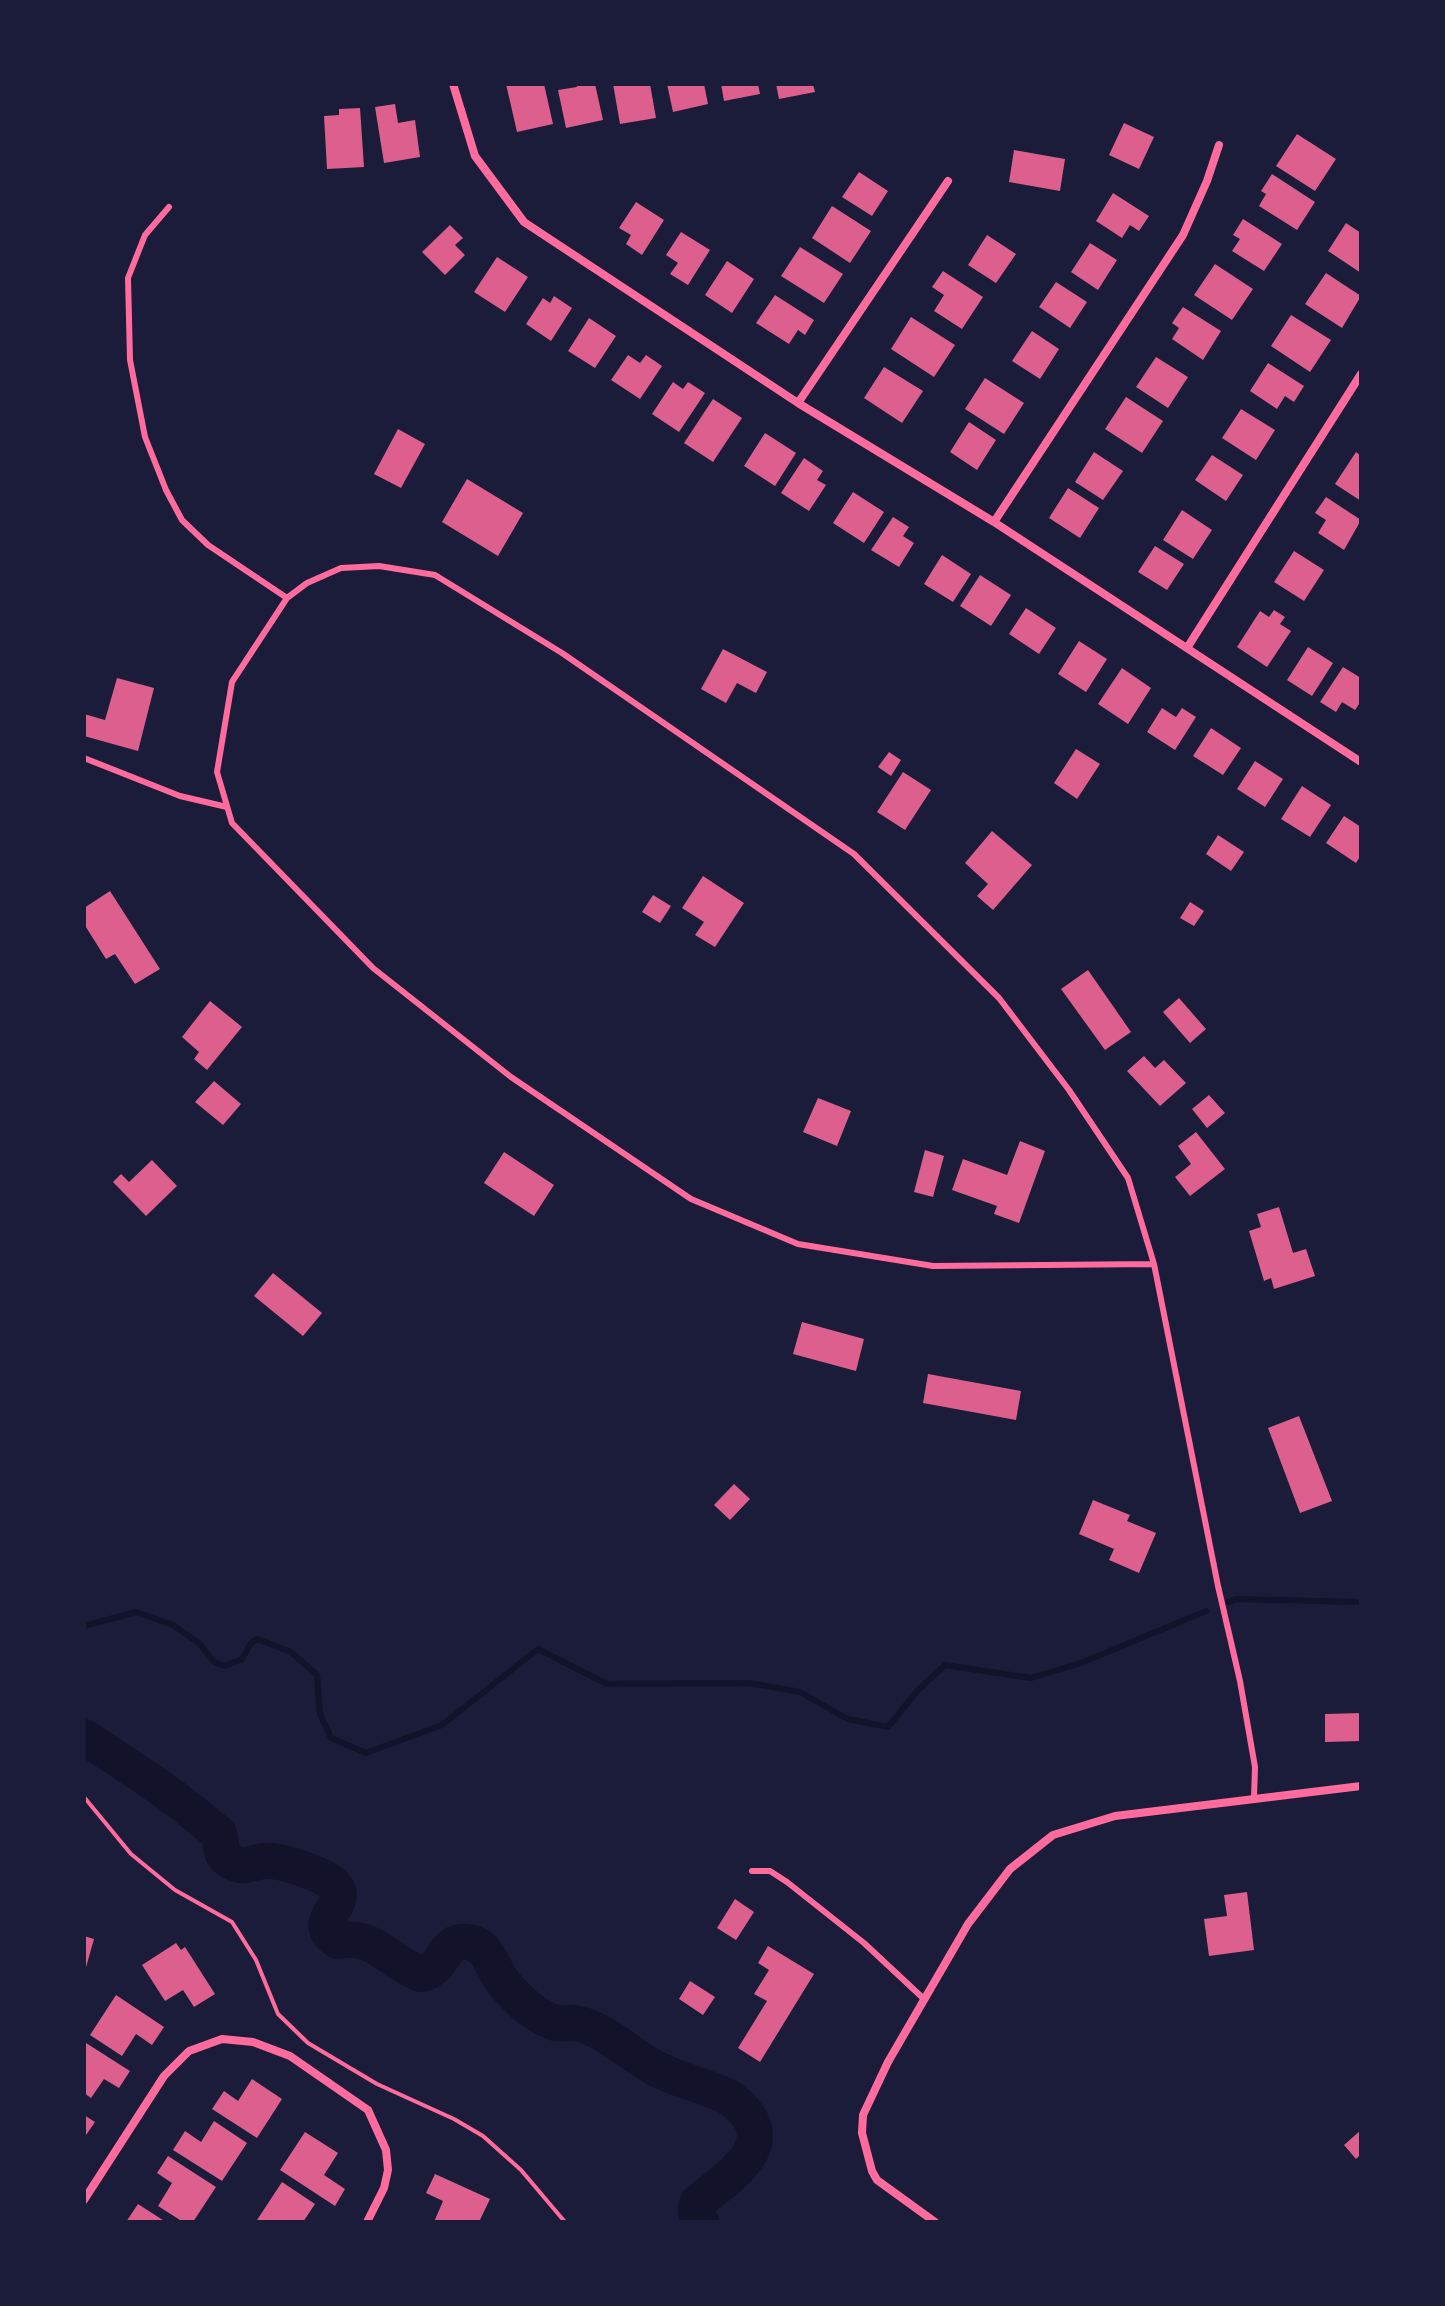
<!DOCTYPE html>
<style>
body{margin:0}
#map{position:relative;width:1445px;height:2306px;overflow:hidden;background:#1b1b3a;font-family:"Roboto Serif",serif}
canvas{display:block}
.frame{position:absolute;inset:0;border:86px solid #1b1b3a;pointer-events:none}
</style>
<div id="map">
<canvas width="1445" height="2306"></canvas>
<div class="frame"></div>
</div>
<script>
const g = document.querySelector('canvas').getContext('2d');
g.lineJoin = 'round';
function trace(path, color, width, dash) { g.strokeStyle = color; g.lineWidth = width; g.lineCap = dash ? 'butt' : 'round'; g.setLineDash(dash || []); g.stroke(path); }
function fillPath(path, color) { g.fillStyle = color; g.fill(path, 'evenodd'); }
trace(new Path2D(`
 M1228 1602 1236 1599 1361 1602
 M84 1626 136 1612 173 1625 199 1643 213 1661 224 1666 242 1659 251 1643 257 1639 291 1652 317 1675 320 1714 331 1738 366 1753 442 1725 538 1649 607 1684 749 1683 800 1692 848 1719 888 1727 918 1690 945 1665 1031 1678 1081 1663 1206 1611`), '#12122b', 6);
trace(new Path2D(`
 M84 1737C126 1765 171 1792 209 1826 213 1829 217 1831 219 1834 223 1844 218 1854 230 1861 246 1870 250 1862 264 1861 280 1859 322 1874 333 1884 355 1905 305 1920 338 1941 375 1933 389 1963 421 1974 447 1968 441 1939 468 1942 489 1944 492 1969 503 1982 515 1997 532 2013 550 2021 559 2026 570 2021 580 2024 609 2032 632 2057 659 2070 681 2081 706 2086 728 2097 735 2101 741 2107 746 2113 776 2150 723 2181 698 2202 694 2210 696 2215 701 2222`), '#12122b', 36);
fillPath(new Path2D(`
 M506 84H544L553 124 517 132Z
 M576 84H595L603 120 566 128 558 90 577 87Z
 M613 84H650L656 118 620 124Z
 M667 84H704L708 104 673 112Z
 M721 84H758L760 94 724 101Z
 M776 84H813L815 92 779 99Z
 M395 104 398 123 415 120 420 157 384 163 375 107Z
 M360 108 364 167 327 169 324 116 339 115V109Z
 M1124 123 1154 137 1139 169 1109 155Z
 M1297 134 1336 159 1315 191 1276 166Z
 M1014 150 1065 159 1060 191 1009 182Z
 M859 172 888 191 872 216 842 197Z
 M1272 174 1315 202 1297 230 1259 206 1266 194 1261 191Z
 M1113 193 1149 216 1139 231 1130 225 1122 238 1096 221Z
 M636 202 664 220 642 255 626 244 631 235 619 228Z
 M832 206 871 231 850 263 812 238Z
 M1243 219 1282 244 1264 271 1232 251 1240 239 1233 235Z
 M1346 223 1361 233V273L1328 251Z
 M450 225 463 238 455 245 465 255 445 275 422 252Z
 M681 232 710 250 688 285 670 274 678 263 666 255Z
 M987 235 1016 254 996 283 968 265Z
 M1090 243 1117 260 1098 290 1071 272Z
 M800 247 843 274 824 303 781 276Z
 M497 257 528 277 505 312 474 292Z
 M727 261 754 279 732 313 705 295Z
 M1215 264 1253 289 1232 320 1194 295Z
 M943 271 983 297 962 329 934 311 944 295 932 287Z
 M1326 273 1361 296 1342 328 1305 304Z
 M1056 282 1087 302 1070 328 1039 307Z
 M775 295 814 320 805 335 798 330 789 344 756 323Z
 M554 296 572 308 551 341 526 324 543 298 550 303Z
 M1183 307 1221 331 1203 360 1172 339 1179 328 1172 323Z
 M1291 315 1331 340 1310 372 1271 346Z
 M911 317 955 345 934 377 891 349Z
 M589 318 616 336 595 368 568 351Z
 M1032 331 1059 349 1040 379 1012 361Z
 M628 355 640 363 646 355 662 366 640 399 611 380Z
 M1156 357 1188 377 1168 408 1136 387Z
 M1268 363 1304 386 1294 402 1285 396 1277 409 1250 391Z
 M884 367 923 391 902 423 864 398Z
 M985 378 1024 403 1004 434 965 409Z
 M673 382 683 389 688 382 705 393 679 432 652 414Z
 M1126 397 1163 421 1142 453 1105 429Z
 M713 399 742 418 713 462 684 443Z
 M1241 409 1275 430 1256 460 1222 438Z
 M969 422 996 440 977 470 950 452Z
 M398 429 425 444 401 488 374 474Z
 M765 433 796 453 775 486 744 466Z
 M1094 452 1123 471 1103 500 1075 482Z
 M1356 452 1361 456V501L1335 484Z
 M1212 455 1243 475 1226 501 1195 480Z
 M804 458 823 471 817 480 826 485 809 511 781 493Z
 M467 479 523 513 498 556 442 522Z
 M1068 488 1099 508 1080 538 1049 518Z
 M853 492 884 512 864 543 833 523Z
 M1326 497 1361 520 1344 550 1318 533 1326 520 1315 513Z
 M1182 510 1212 530 1193 559 1163 540Z
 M893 517 909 527 903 536 914 543 899 567 871 550Z
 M1155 546 1184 564 1167 590 1138 572Z
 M1294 551 1324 570 1304 601 1274 582Z
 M942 555 971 574 953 602 924 584Z
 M980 575 1011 595 991 626 960 606Z
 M1026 608 1056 628 1039 654 1009 634Z
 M1274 610 1285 617 1280 624 1291 631 1267 667 1237 647 1260 611 1269 617Z
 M1079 641 1107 659 1086 692 1058 674Z
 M1308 647 1333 663 1312 696 1287 680Z
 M723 649 767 672 756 693 737 683 726 703 701 689Z
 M1343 667 1361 678V701L1355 710 1342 702 1336 712 1320 702Z
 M1122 668 1151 688 1128 724 1098 704Z
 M117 678 154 688 138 751 84 736V714L105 720Z
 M1162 708 1176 717 1182 708 1196 717 1175 750 1147 732Z
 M1211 728 1241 748 1223 775 1193 756Z
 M1076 749 1100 764 1077 799 1054 783Z
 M889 752 901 760 891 776 878 767Z
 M1255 761 1283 779 1265 807 1237 789Z
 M903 772 931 790 905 830 877 812Z
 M1302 786 1331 805 1310 837 1281 819Z
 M1344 816 1361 827V855L1356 863 1326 843Z
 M992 831 1032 865 993 910 977 896 988 884 965 863Z
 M1218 835 1244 852 1231 871 1206 854Z
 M703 876 744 903 715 947 695 935 704 922 682 908Z
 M110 891 160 969 135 984 115 954 106 959 84 924V908Z
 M653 895 671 906 660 923 642 912Z
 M1190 902 1204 911 1194 926 1180 918Z
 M1088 970 1131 1032 1105 1050 1061 989Z
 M1179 998 1206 1029 1190 1043 1163 1012Z
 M210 1001 242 1027 207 1070 194 1059 199 1052 182 1037Z
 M1144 1056 1155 1068 1164 1060 1186 1083 1160 1106 1127 1071Z
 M214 1081 241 1104 223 1125 195 1102Z
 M1209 1095 1225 1113 1207 1128 1192 1109Z
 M818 1098 851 1111 837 1146 803 1132Z
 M1196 1132 1225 1169 1190 1196 1175 1177 1191 1164 1178 1146Z
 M1020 1141 1045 1151 1019 1223 994 1214 997 1206 952 1190 963 1159 1007 1175Z
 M925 1150 944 1156 933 1197 914 1192Z
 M504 1152 554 1185 534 1216 484 1183Z
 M152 1160 177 1186 146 1216 113 1182 121 1174 129 1182Z
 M1279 1207 1293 1253 1306 1249 1315 1276 1274 1289 1271 1278 1264 1281 1249 1231 1261 1227 1257 1214Z
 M273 1273 322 1313 303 1336 254 1296Z
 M802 1322 864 1339 856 1371 793 1354Z
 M928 1374 1021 1391 1016 1420 923 1403Z
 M1299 1416 1332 1501 1300 1513 1268 1428Z
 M734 1484 750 1499 730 1520 714 1505Z
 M1093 1500 1130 1515 1127 1521 1156 1533 1139 1573 1109 1560 1114 1549 1079 1534Z
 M1361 1713V1741L1325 1742V1714Z
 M1247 1892 1254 1950 1209 1956 1204 1919 1227 1916 1224 1895Z
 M735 1899 754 1912 736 1940 717 1928Z
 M84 1936 94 1939 85 1971H84Z
 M176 1943 181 1950 185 1947 215 1994 194 2007 183 1990 165 2001 142 1965Z
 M768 1946 814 1974 760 2062 738 2048 767 2001 754 1994 769 1970 758 1963Z
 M690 1981 715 1997 703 2015 679 1999Z
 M116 1995 164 2027 152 2045 136 2034 122 2056 90 2035Z
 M86 2043 130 2071 119 2088 104 2079 91 2098 84 2093Z
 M252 2079 282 2099 257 2138 212 2109 224 2091 238 2101Z
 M84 2115 95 2122 84 2138Z
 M214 2121 247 2143 222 2181 173 2150 185 2131 201 2142Z
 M1361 2130V2154L1356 2159 1344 2145Z
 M305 2132 338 2153 324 2175 345 2189 335 2206 280 2170Z
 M168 2156 216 2187 193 2222H183L158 2206 172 2183 157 2173Z
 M435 2174 490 2199 479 2222H434L443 2201 426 2193Z
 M282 2182 315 2204 303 2222H260L257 2220Z
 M138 2204 166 2222H126Z`), '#dd5f8e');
trace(new Path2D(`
 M84 1797 131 1854 175 1890 232 1922 256 1960 278 2014 308 2043 377 2084 454 2119 483 2136 521 2170 565 2222`), '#ff6b9d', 4);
trace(new Path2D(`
 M169 207 145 235 128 278 130 360 145 437 166 490 182 520 208 545 287 598
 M84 758 180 796 227 807
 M1154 1264 933 1266 798 1244 691 1199 511 1077 373 968 232 823 217 772 232 682 287 598 307 583 341 568 379 566 435 575 562 653 854 854 999 998 1069 1090 1128 1178 1154 1264 1218 1586 1240 1681 1255 1767 1254 1798
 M752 1871H770L787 1882 864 1943 924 1999`), '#ff6b9d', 6);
trace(new Path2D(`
 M453 84 475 156 524 222 798 403 994 522 1361 762
 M798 403 948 181
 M994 522 1183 235 1207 181 1219 145
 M1187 648 1361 374
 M84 2200 164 2076 189 2051 222 2039 253 2042 290 2056 368 2110 386 2150 388 2170 384 2188 367 2222
 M935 2222 877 2180 872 2171 862 2133 863 2115 888 2062 968 1924 1010 1869 1053 1835 1115 1816 1361 1786`), '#ff6b9d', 8);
</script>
